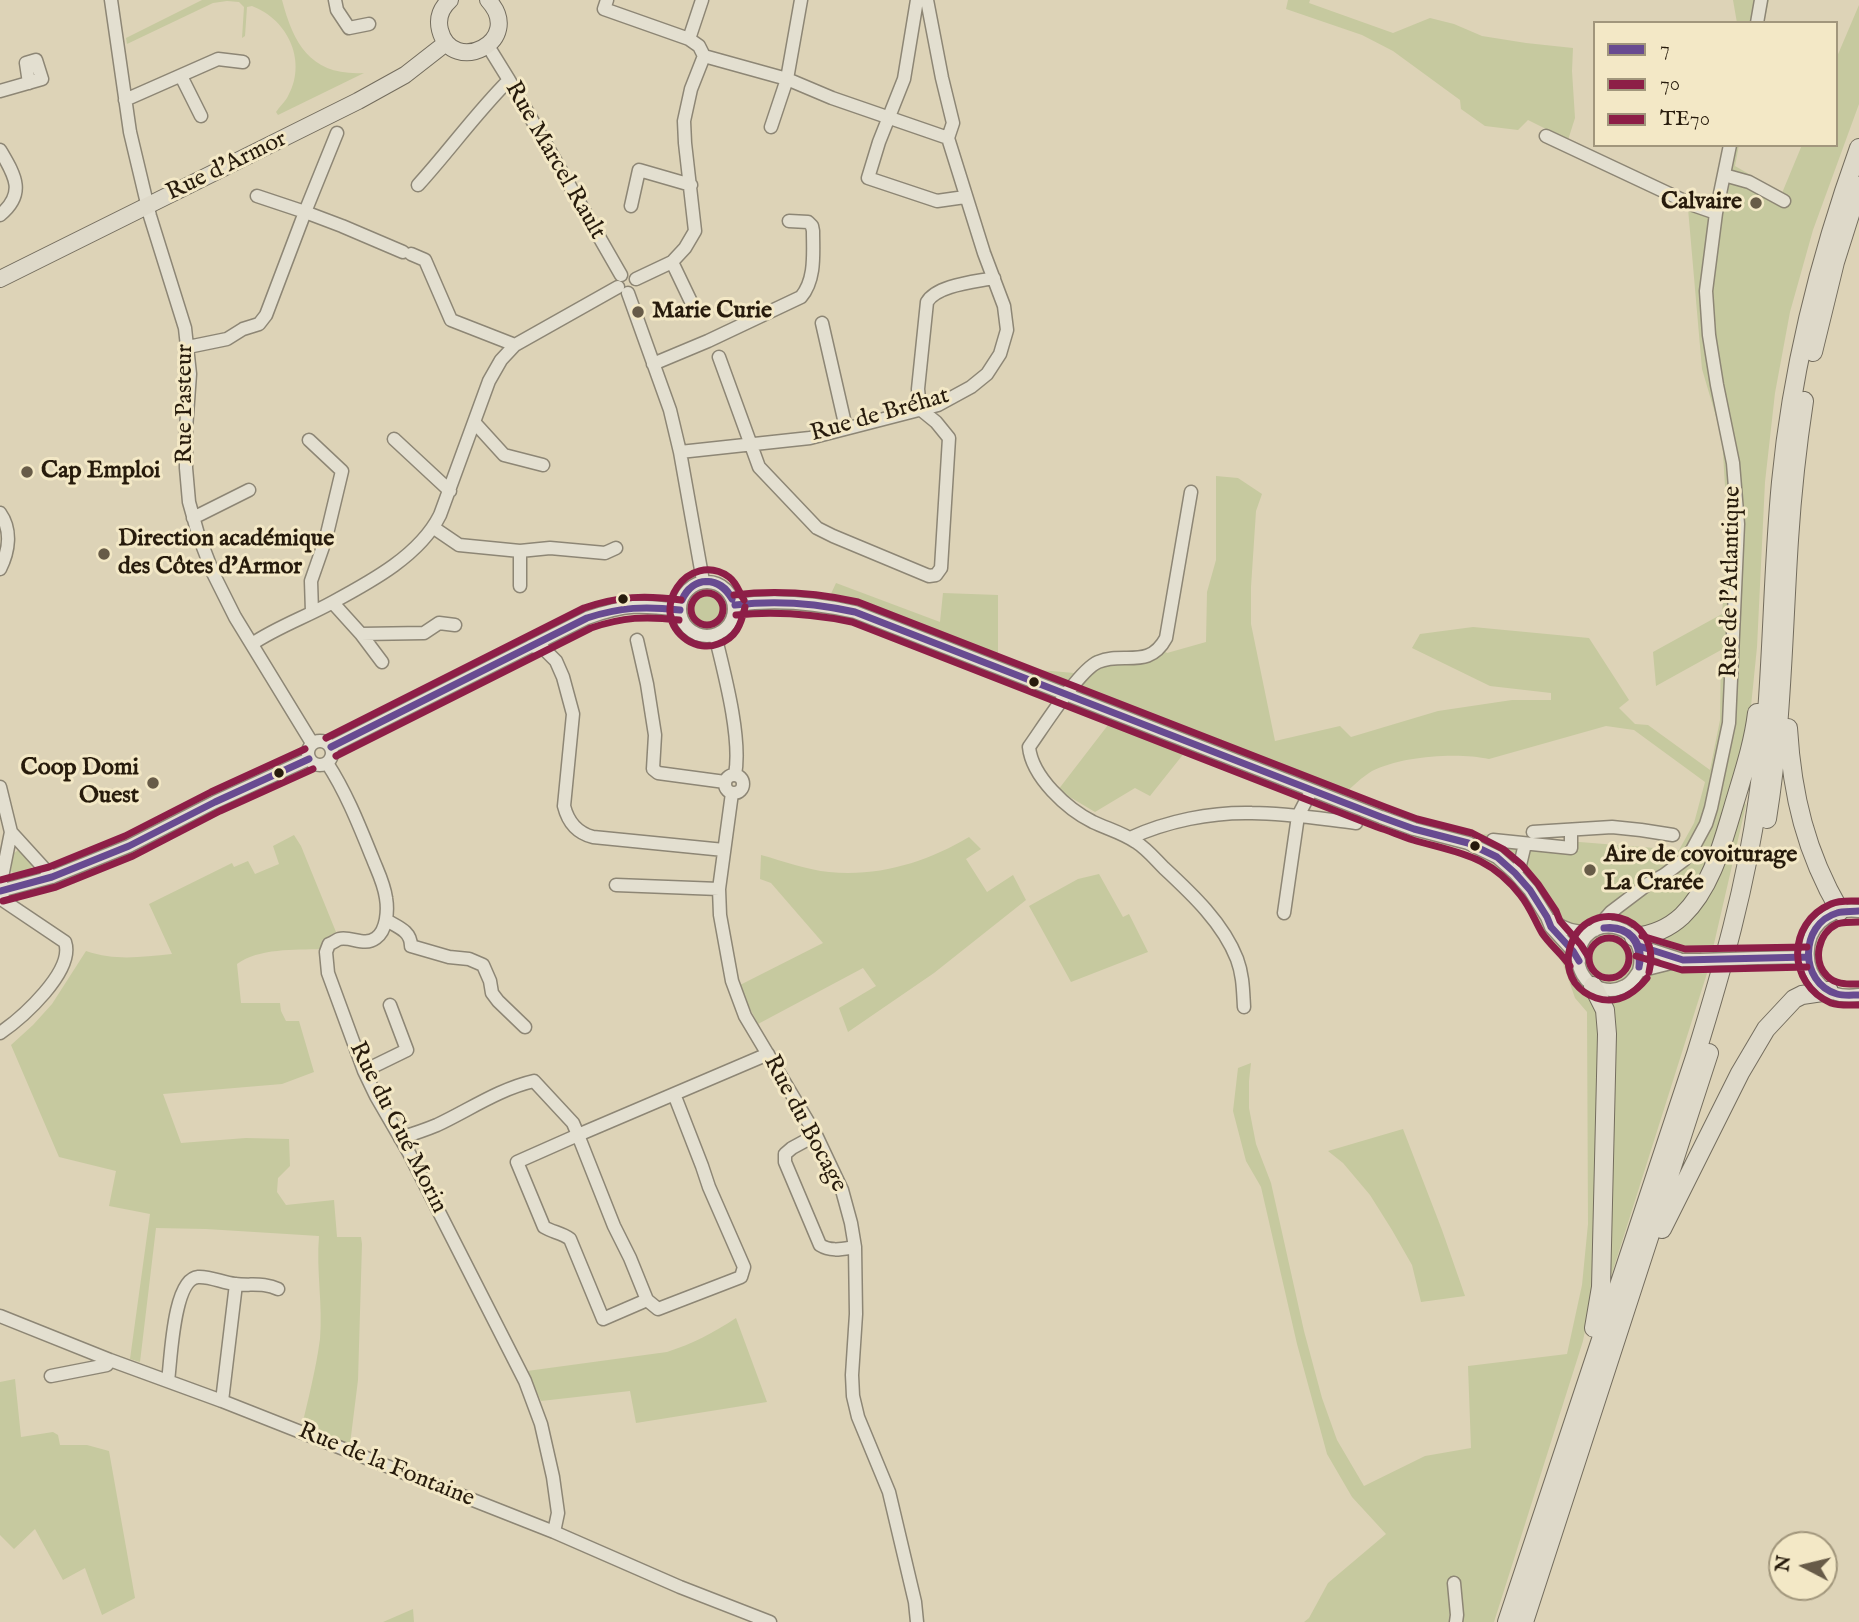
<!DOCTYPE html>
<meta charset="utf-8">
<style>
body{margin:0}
#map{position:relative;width:1859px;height:1622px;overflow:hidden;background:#ddd3b7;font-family:"IM FELL English",serif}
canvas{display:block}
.legend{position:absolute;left:1593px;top:21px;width:245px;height:126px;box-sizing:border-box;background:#f3e8c6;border:2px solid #a1967c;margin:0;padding:9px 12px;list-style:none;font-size:21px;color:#271b0c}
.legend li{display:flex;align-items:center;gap:14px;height:35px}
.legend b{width:35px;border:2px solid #a1967c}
.north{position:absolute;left:1768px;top:1531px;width:70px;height:70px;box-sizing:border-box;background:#f3e8c6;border:2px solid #a1967c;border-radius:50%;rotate:277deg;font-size:19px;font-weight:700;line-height:28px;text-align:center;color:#271b0c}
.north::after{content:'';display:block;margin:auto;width:24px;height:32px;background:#675b48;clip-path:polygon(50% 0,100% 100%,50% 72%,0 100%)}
</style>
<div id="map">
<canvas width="1859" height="1622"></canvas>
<ul class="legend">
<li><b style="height:9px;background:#684b91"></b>7</li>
<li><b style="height:9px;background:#8d1e47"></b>70</li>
<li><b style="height:9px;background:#8d1e47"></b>TE70</li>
</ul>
<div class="north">N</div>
</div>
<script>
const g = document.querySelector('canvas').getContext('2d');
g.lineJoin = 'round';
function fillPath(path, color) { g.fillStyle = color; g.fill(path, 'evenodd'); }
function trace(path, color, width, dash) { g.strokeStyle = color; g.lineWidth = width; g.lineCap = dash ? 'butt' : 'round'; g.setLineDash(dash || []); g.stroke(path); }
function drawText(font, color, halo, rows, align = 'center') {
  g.font = font + ' "IM FELL English",serif'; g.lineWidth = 6; g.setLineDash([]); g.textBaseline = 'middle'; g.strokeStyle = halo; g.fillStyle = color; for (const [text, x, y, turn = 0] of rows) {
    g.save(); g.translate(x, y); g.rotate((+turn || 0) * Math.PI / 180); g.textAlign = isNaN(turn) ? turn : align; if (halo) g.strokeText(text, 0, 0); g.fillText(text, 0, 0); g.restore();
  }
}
fillPath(new Path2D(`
 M202 0H282C294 46 312 76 364 73L278 115 276 112C279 107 284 103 287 98 308 63 289 20 252 6L247 7 245 36 242 38 244 7 239 2 227 1 213 3 127 44 126 38Z
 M1288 0H1310L1309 3 1393 33 1430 18 1454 24 1482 36 1526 43 1573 48 1572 71 1575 118 1568 140 1528 120 1518 130 1485 126 1461 109 1460 100 1393 51 1362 35 1286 9Z
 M1733 0H1769L1764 23H1737Z
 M1859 5V104L1813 230 1790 312 1775 393 1765 482 1757 647 1749 726 1733 784 1746 805 1713 948 1700 951 1697 971 1708 970 1608 1286H1594L1583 1341 1494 1622H1304L1309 1618 1328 1583 1386 1534 1352 1497 1327 1454 1297 1344 1261 1187 1246 1161 1233 1111 1238 1068 1251 1063 1249 1081V1108L1256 1144 1271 1183 1304 1331 1322 1398 1337 1440 1364 1486 1425 1456 1471 1448 1468 1366 1567 1354 1582 1285 1588 1224 1587 1012 1575 998 1563 964 1514 888 1470 852 1480 834 1679 850 1694 823 1705 782 1634 730 1606 726 1489 759C1458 752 1401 756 1372 771 1362 777 1352 787 1343 795L1191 736 1185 752 1150 796 1135 788 1095 812 1058 790 1108 725 993 675 856 621 814 613 770 611 772 593 818 596 829 598 836 583 940 622 943 593 998 595V658L1040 670 1074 673 1094 655 1141 651 1157 644 1167 653 1206 642 1207 592 1216 560V476L1238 478 1262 494 1256 511 1251 587V624L1275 741 1340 726 1351 737 1438 711 1512 700H1551V693L1490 686 1412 648 1420 634 1473 627 1589 638 1629 700 1619 708 1635 724 1648 725 1710 770 1720 720 1721 650 1656 686 1653 652 1722 614 1728 535 1722 437 1702 369 1687 197 1714 196 1724 145H1739L1735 166 1782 193 1802 145H1836V59Z
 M686 609a21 21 0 1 1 42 0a21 21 0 1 1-42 0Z
 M294 835 301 846 336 932 322 940 321 949C294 950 259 948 237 964L241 1003H280L281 1011 286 1021H299L314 1072 282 1084 163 1094 181 1143 246 1138 289 1139 290 1166 278 1178 277 1192 286 1205 334 1200 337 1237H361L362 1244 358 1380 350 1444 345 1446 301 1430C308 1400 316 1369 320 1339 323 1305 316 1270 319 1236L206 1229 156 1228 140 1362 130 1359 150 1214 109 1206 116 1171 59 1157 11 1045 33 1025 52 1004 86 951C116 961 140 957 172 954L149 904 232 863 234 867 248 861 255 874 279 864 273 846Z
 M969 837 981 849 966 859 987 892 1013 875 1026 900 934 973 848 1032 839 1008 876 986 863 968 758 1024 745 999 740 985 823 943 771 883 760 879 761 855C783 861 807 870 829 872 879 877 927 862 969 837Z
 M18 850 23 852 32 864 31 875 25 879 18 878 11 871 13 854Z
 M1099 874 1123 917 1129 914 1148 952 1071 982 1029 906 1078 879Z
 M1403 1129 1442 1230 1465 1296 1421 1302 1412 1265 1392 1230 1370 1195 1343 1163 1328 1151Z
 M736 1318 767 1402 636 1423 630 1391 541 1401 527 1371 667 1352C692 1344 713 1333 736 1318Z
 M15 1379 21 1437 53 1432 58 1435 60 1445H87L109 1451 135 1598 102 1615 85 1568 63 1580 35 1529 14 1549 0 1535V1382Z
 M413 1609 414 1622H383Z`), '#c6c99f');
const minor = new Path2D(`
 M111 0 130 132 150 216 185 328 190 374 186 429V468L189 502 198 534 213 573 235 617 312 743
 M335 0 337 10 349 28 369 24
 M607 0 604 9 689 39 699 46 704 56 787 79 832 98 948 138 984 253 1004 306 1007 330 1000 354 987 374 971 387 938 405 810 438 680 452
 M917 0 904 79 879 142 868 178 937 201 965 197
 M927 0 942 78 953 123 948 138
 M1757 23 1761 0
 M689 39 702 0
 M488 46 509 80 621 275
 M181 76 201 116
 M0 91 42 79 36 60 26 63 29 83
 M125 100 218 59 243 62
 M771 127 787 79 801 0
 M1546 136 1693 205 1716 213
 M0 150C14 174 27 193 0 215
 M1724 175 1749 182 1784 201
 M418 185C449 151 476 113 509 80
 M257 196 305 212 337 133
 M631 206 639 170 691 185
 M411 254 425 260 451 320 515 345
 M672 262 694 308
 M636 279 672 262 685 248 695 231 685 143 684 121 691 89 704 56
 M628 293 670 410 680 452 703 581
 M822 323 846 428
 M188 347 227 339 243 329 259 324 266 315 305 212 342 226 403 252
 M719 357 759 467 817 528 833 536 929 576 936 575 941 568 949 438 936 422 920 409 918 389 927 302C937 285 975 282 994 278
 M653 364 708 341 801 297C816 279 813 253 813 231L812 226 808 222 789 221
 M474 422 504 455 543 465
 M394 439 450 491
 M309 440 342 471 326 538 311 581 312 612
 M1191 492 1166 638C1149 670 1123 651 1098 662 1079 670 1042 729 1029 747 1032 777 1067 809 1093 822 1108 829 1123 833 1136 842 1147 849 1155 859 1164 868 1192 894 1223 923 1237 959 1243 975 1243 990 1244 1007
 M0 513C12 530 9 551 0 569
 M193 518 249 490
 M434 528 459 545 520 551 550 548 605 553 616 548
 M520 551V586
 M680 609a27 27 0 1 1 54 0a27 27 0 1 1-54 0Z
 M333 603 361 634 424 633 439 623 455 625
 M735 605C775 599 816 603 855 612L1381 817 1414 829 1468 843 1497 857 1515 873 1530 890 1547 917 1551 927 1573 951 1579 961
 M361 634 382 662
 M715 635C724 672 742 738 735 775
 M637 640 647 684 655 735 653 769 658 773 725 782
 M252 644C277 627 306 617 333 602 372 581 420 555 440 515L489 381 501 360 515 345 618 287
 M531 646 544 649 556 661 563 677 573 714 564 806C568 822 577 833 593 837L724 850
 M308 753a12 12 0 1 1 24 0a12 12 0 1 1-24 0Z
 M331 747 587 618C626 604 640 605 680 610
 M327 763C346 792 359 825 372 857 377 870 384 883 386 898 388 910 387 930 376 938 364 947 352 936 339 939 336 940 333 943 329 944L326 952 328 973 364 1071 376 1096 409 1153 525 1381 541 1424 553 1477 558 1513 554 1532
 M725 784a9 9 0 1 1 18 0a9 9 0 1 1-18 0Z
 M0 787 11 832 0 887 4 901 65 942C75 971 22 1018 0 1033
 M732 793 719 889 720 915 732 981 745 1016 816 1135 842 1190 851 1223 855 1247 856 1314 852 1375 853 1396 858 1417 889 1492 915 1602 917 1622
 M11 832 52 877
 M1533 832 1612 827 1641 830 1673 835
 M1130 838C1167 821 1211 812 1252 813 1287 813 1322 819 1356 823
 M1493 840 1571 848V830
 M1515 873 1520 865 1525 844
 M616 885 719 889
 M0 891 52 877 129 846 215 802 309 759
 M1859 911C1789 903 1792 1006 1859 995
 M1284 913 1298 816 1311 791
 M386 920C398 927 411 931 411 946L449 957 469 959 483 965 490 981 492 993 498 1001 525 1027
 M1553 921C1565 930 1575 932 1590 932
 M1595 930 1611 912 1648 884 1664 875 1684 860 1692 850 1706 824 1711 808 1729 723 1738 524 1733 463 1717 385 1709 335 1706 291 1716 213 1730 145
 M1639 946 1679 959
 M1758 958 1807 957
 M1639 971C1651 924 1591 911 1580 948 1577 957 1578 967 1583 975 1591 989 1611 994 1625 986 1632 983 1635 977 1639 971L1683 960H1700
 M364 1071 407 1050 390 1005
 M816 1135 792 1148 785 1154V1162L820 1245C831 1252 842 1249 855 1247
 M400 1138C413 1134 425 1130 437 1125 469 1110 499 1089 534 1081L573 1123 578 1135 768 1054
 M647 1300 603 1319 570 1239C562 1233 552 1232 544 1227L517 1162 578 1135 614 1226 630 1258 647 1300 658 1309 741 1277 744 1267 709 1187 702 1166 674 1094
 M0 1316 110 1360 222 1401 554 1532 680 1587 770 1622
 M51 1376 107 1365 110 1360
 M168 1381C171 1360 173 1279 198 1277 210 1276 223 1283 235 1284 250 1286 264 1282 278 1289
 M222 1401 236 1284
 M1454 1583 1457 1615 1456 1622`);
const major = new Path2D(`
 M450 0C441 8 437 18 440 30 452 77 526 41 488 0
 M0 279 358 101 405 75 446 43`);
const highway = new Path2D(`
 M1813 352 1835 262 1859 186
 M1788 728C1792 795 1806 853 1840 911
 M1767 819C1782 726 1783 633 1789 540 1792 493 1797 447 1804 401
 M1634 937C1653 935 1668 929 1682 916 1711 888 1722 845 1733 808 1742 777 1753 746 1757 713
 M1593 986 1605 1010 1607 1034 1601 1287 1594 1328
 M1662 1229 1740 1073 1766 1029 1794 999 1802 995 1829 991
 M1507 1622 1696 1054C1722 970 1746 886 1758 798 1773 693 1771 587 1781 482 1792 367 1820 256 1859 148
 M1524 1622 1709 1053`);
trace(minor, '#8d8675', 15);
trace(major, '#746d5e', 18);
trace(highway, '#746d5e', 20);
trace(minor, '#e3dfd0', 12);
trace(major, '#ded9c9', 16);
trace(highway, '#ded9c9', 18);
const minorBridge = new Path2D(`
 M1700 960 1758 958`);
trace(minorBridge, '#8d8675', 15, []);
trace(minorBridge, '#e3dfd0', 12);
trace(new Path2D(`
 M682 600C691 576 722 575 732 599
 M682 600C694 575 718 576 732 599
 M735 605C776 600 815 603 855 612L1381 817 1414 829 1468 843 1497 857 1515 873 1530 890 1547 917 1551 927 1573 951 1579 961
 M331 747 587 618C621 607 645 606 680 610
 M0 891 52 877 129 846 215 802 309 759
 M1859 911C1852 912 1843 911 1837 913 1799 924 1799 983 1837 994 1843 996 1852 995 1859 995
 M1604 928C1628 925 1645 942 1639 967
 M1604 928C1630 927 1641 941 1639 967
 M1639 946 1683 960 1807 957`), '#684b91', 7);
trace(new Path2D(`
 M744 600C739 592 737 583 729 577 689 549 645 611 687 640 696 646 708 648 718 644 736 638 741 625 745 607
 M736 615C776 611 813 614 852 622L1377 827C1389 831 1401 836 1413 840 1458 853 1490 855 1521 896 1530 907 1535 921 1542 933 1550 945 1562 954 1570 966
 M336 756 591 628C623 617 646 616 679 620
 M3 901 56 887 133 856 220 811 313 769
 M1858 901C1850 901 1839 900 1831 904 1786 923 1787 984 1831 1003 1839 1006 1850 1005 1859 1005
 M1636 956 1682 970 1807 967
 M1647 978C1634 994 1618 1005 1596 998 1587 995 1581 991 1575 983 1569 974 1567 963 1569 952 1581 893 1664 913 1649 972`), '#8d1e47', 7);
trace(new Path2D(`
 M691 609a16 16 0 1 1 32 0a16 16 0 1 1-32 0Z
 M734 595C776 590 817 593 858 602L1385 807 1417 819 1472 833 1503 849 1522 865 1538 884 1556 911 1560 921 1581 945 1588 956
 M326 738 584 608C619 596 645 595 681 600
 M0 880 49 867 125 836 211 792 305 749
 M1859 922C1852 922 1843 922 1837 924 1818 933 1812 961 1827 976 1836 985 1848 984 1859 984
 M1642 936 1685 949 1807 947
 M1589 958a20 20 0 1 1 40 0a20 20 0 1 1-40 0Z`), '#8d1e47', 7);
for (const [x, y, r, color] of [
 [1756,203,7,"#675b48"],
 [638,312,7,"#675b48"],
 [27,472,7,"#675b48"],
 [104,554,7,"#675b48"],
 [623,599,6,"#271b0c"],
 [1034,682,6,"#271b0c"],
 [279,773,6,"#271b0c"],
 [153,783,7,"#675b48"],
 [1475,846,6,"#271b0c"],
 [1590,870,7,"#675b48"]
]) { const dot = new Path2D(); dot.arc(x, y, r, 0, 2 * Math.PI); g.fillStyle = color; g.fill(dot); trace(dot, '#f3e8c6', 2.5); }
drawText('24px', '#271b0c', '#f3e8c6', [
 ["Rue Marcel Rault",554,161,60],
 ["Rue d'Armor",227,167,-26],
 ["Rue Pasteur",186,404,-90],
 ["Rue de Bréhat",880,416,-16],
 ["Rue de l'Atlantique",1732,582,-89],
 ["Rue du Bocage",804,1124,62],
 ["Rue du Gué Morin",397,1128,63],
 ["Rue de la Fontaine",386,1466,22]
]);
drawText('bold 24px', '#271b0c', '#f3e8c6', [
 ["Calvaire",1742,203,"right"],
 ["Marie Curie",652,312],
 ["Cap Emploi",41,472],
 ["Direction académique",118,540],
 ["des Côtes d'Armor",118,568],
 ["Coop Domi",139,769,"right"],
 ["Ouest",139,797,"right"],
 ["Aire de covoiturage",1604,856],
 ["La Crarée",1604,884]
], 'left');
</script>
